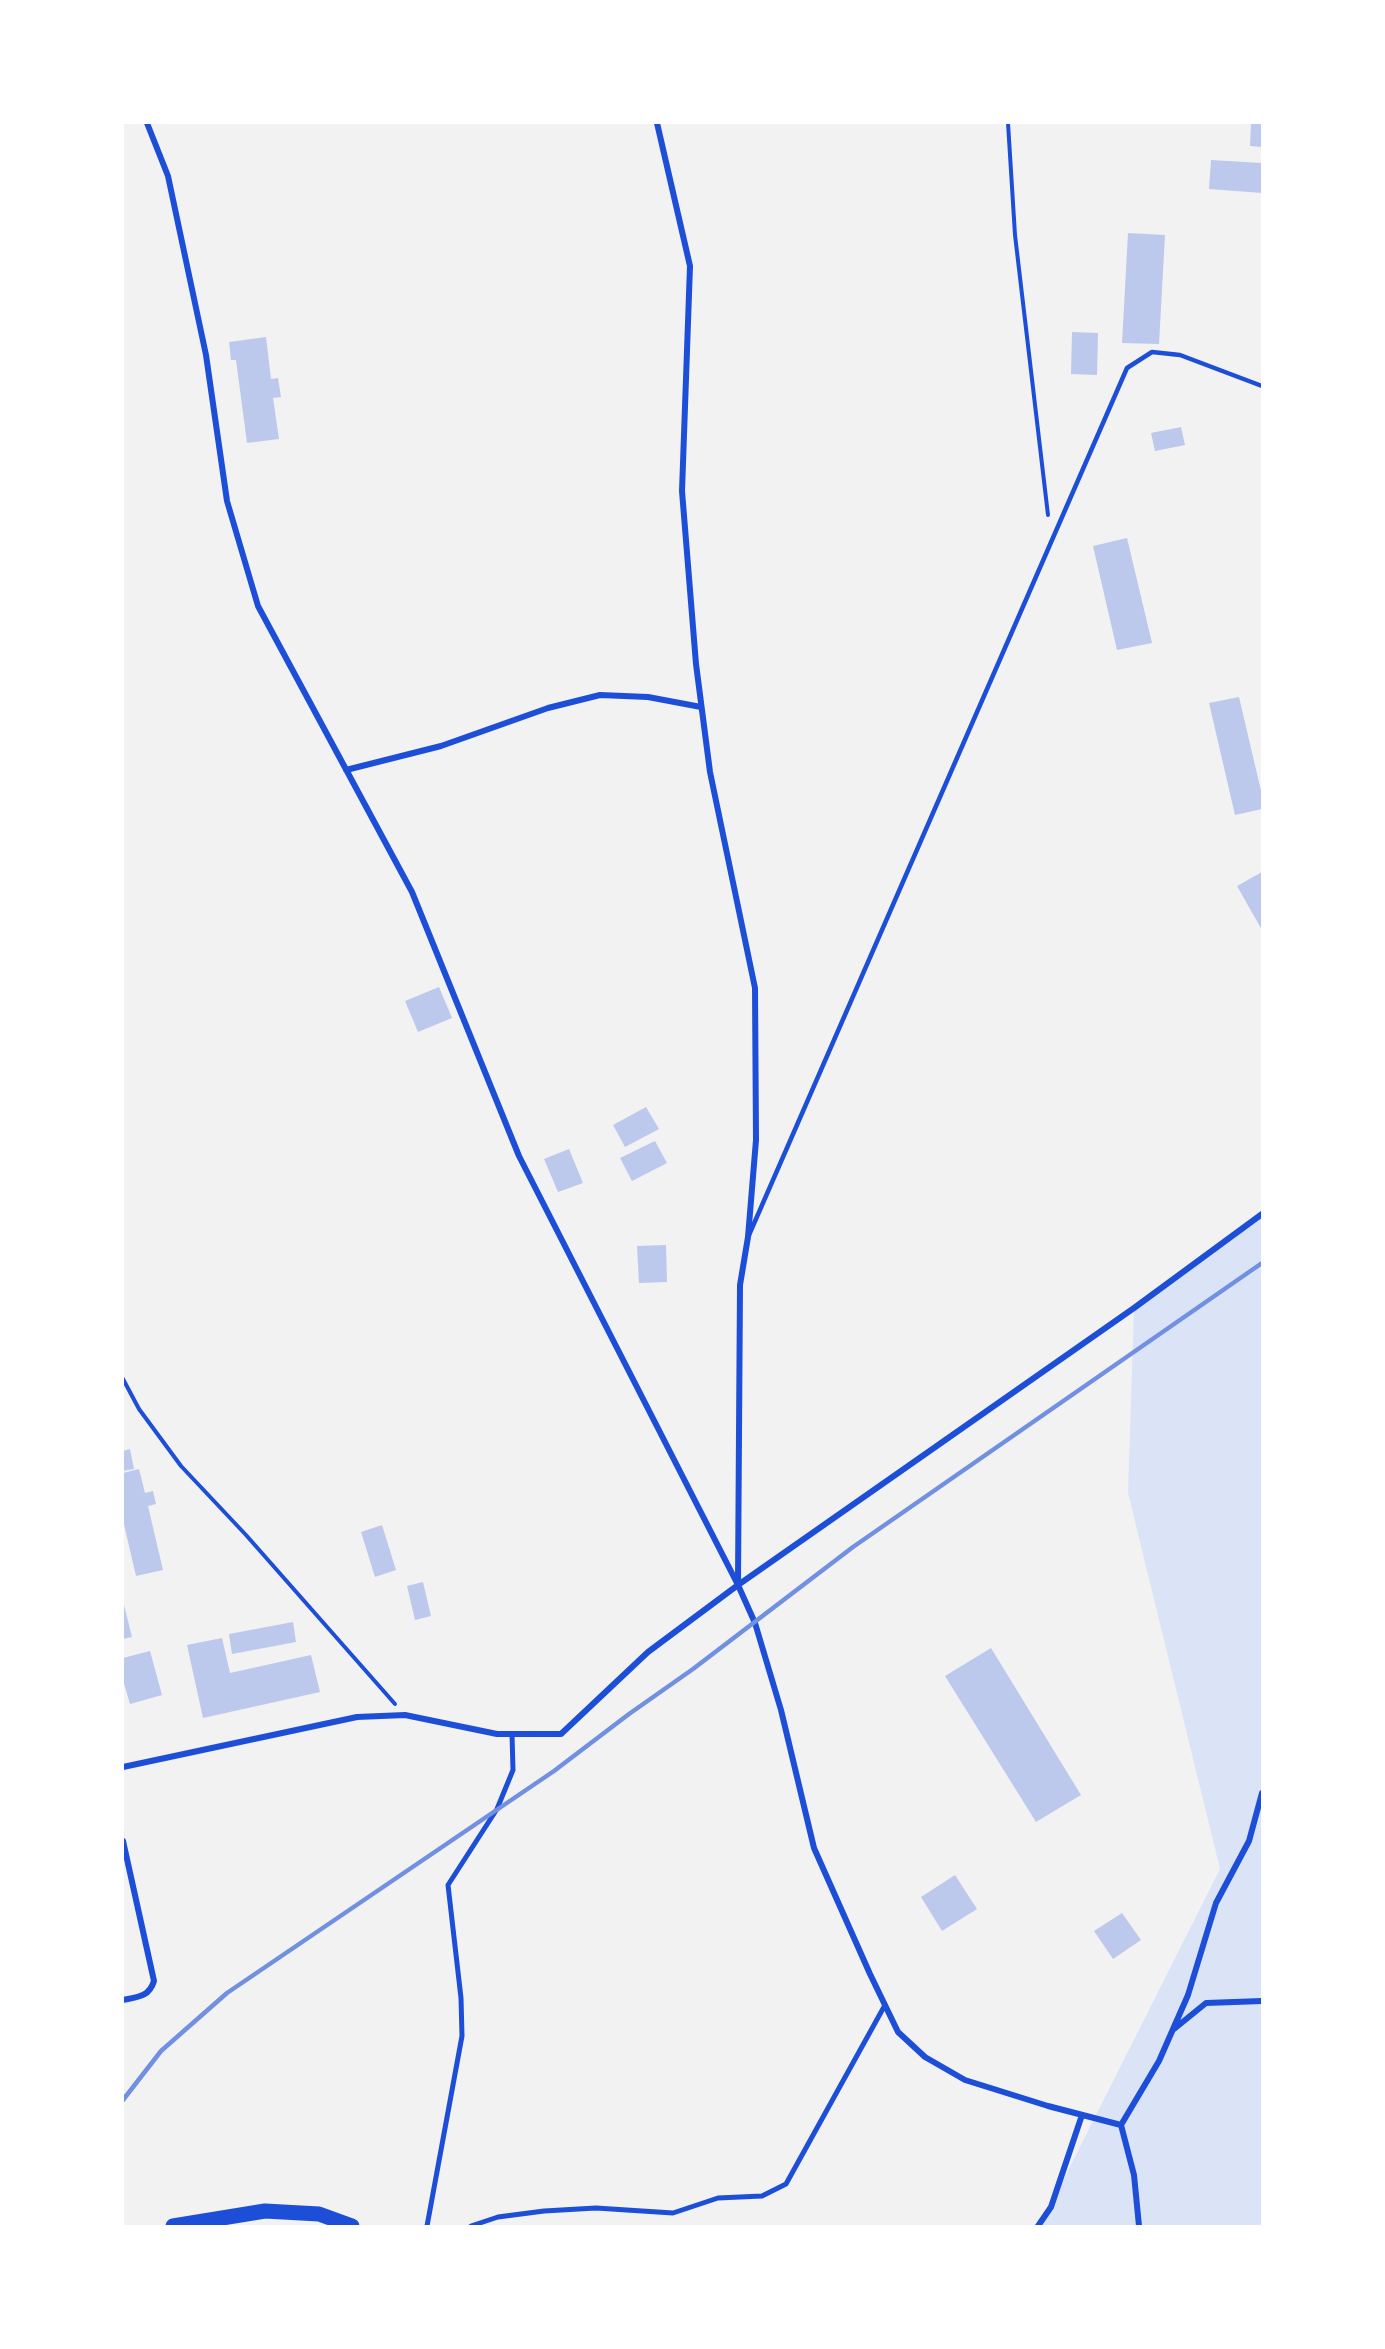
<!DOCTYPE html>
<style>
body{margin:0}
#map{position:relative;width:1385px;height:2349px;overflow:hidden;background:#f2f2f2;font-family:Signika,sans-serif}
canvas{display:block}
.frame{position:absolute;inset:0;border:124px solid #fff;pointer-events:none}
</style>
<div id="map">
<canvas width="1385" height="2349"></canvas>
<div class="frame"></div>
</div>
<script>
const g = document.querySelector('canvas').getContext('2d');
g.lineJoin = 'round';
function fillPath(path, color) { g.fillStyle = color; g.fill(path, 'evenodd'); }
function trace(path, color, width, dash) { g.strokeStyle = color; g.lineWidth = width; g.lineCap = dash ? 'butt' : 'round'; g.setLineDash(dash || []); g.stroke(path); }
fillPath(new Path2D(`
 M1262 1214V2226H1040L1220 1869 1128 1493 1134 1308Z`), '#dbe4f7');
fillPath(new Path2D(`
 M1251 123H1262V147L1250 146Z
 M1211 160 1262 163V193L1209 189Z
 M1128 233 1165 235 1159 344 1122 343Z
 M1072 332 1098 333 1097 375 1071 374Z
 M266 337 271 379 278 378 281 397 273 398 279 439 247 443 236 360H231L229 342Z
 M1181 427 1185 445 1155 451 1151 433Z
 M1127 538 1152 643 1117 650 1093 546Z
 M1239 697 1262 795V809L1235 815 1209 703Z
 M1262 872V930L1237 886Z
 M439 987 452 1018 418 1032 405 1001Z
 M646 1107 659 1129 625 1147 613 1125Z
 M655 1141 667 1163 632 1181 620 1158Z
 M569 1149 583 1183 558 1192 544 1159Z
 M666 1245 667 1282 639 1283 637 1246Z
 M130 1449 134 1469 123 1471V1451Z
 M139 1469 145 1493 153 1491 156 1504 148 1506 163 1570 136 1576 123 1520V1473Z
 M382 1525 396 1570 375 1577 361 1532Z
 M423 1582 431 1616 415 1620 407 1586Z
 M123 1601 132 1637 123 1639Z
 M293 1622 296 1642 232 1654 229 1634Z
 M222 1638 230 1673 311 1655 320 1692 203 1718 187 1645Z
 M991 1648 1081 1795 1036 1822 945 1676Z
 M150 1651 162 1695 130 1704 123 1680V1658Z
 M955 1875 977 1909 942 1931 921 1897Z
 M1122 1913 1141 1940 1113 1959 1094 1931Z`), '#bdc9ec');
trace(new Path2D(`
 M1008 123 1015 235 1048 515
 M123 1379 139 1409 181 1466 246 1535 395 1704`), '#1d4ed8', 4);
trace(new Path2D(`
 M749 1235 1127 368 1152 352 1180 355 1262 386`), '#1d4ed8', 4.5);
trace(new Path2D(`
 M427 2226 462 2036 461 1998 448 1885 497 1809 513 1770 512 1734
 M471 2226 498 2217 544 2211 596 2208 673 2213 718 2198 762 2196 786 2184 885 2005`), '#1d4ed8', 5);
trace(new Path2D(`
 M147 123 168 176 206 355 227 501 258 606 412 892 519 1156 738 1585 755 1623 781 1710 814 1848 870 1974 898 2032 925 2057 965 2080 1048 2106 1121 2125
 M657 123 690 266 682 491 696 664 710 772 755 988 756 1140 748 1237 740 1285 738 1581
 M346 770 441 746 548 708 600 695 648 697 701 707
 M123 1767 357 1717 405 1715 497 1734H561L648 1652 738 1585 1134 1308 1262 1214
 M123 1841 154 1981C149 1997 138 1997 123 2000
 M1174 2029 1206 2003 1262 2001
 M1038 2226 1051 2207 1082 2115
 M1139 2226 1134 2175 1121 2125 1159 2061 1188 1995 1216 1903 1249 1841 1262 1793`), '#1d4ed8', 6);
trace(new Path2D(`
 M173 2226 265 2211 319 2214 352 2226`), '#1d4ed8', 15);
trace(new Path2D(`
 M123 2100 161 2051 227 1993 554 1771 629 1714 693 1669 853 1547 1262 1263`), '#7290e2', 4.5);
</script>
